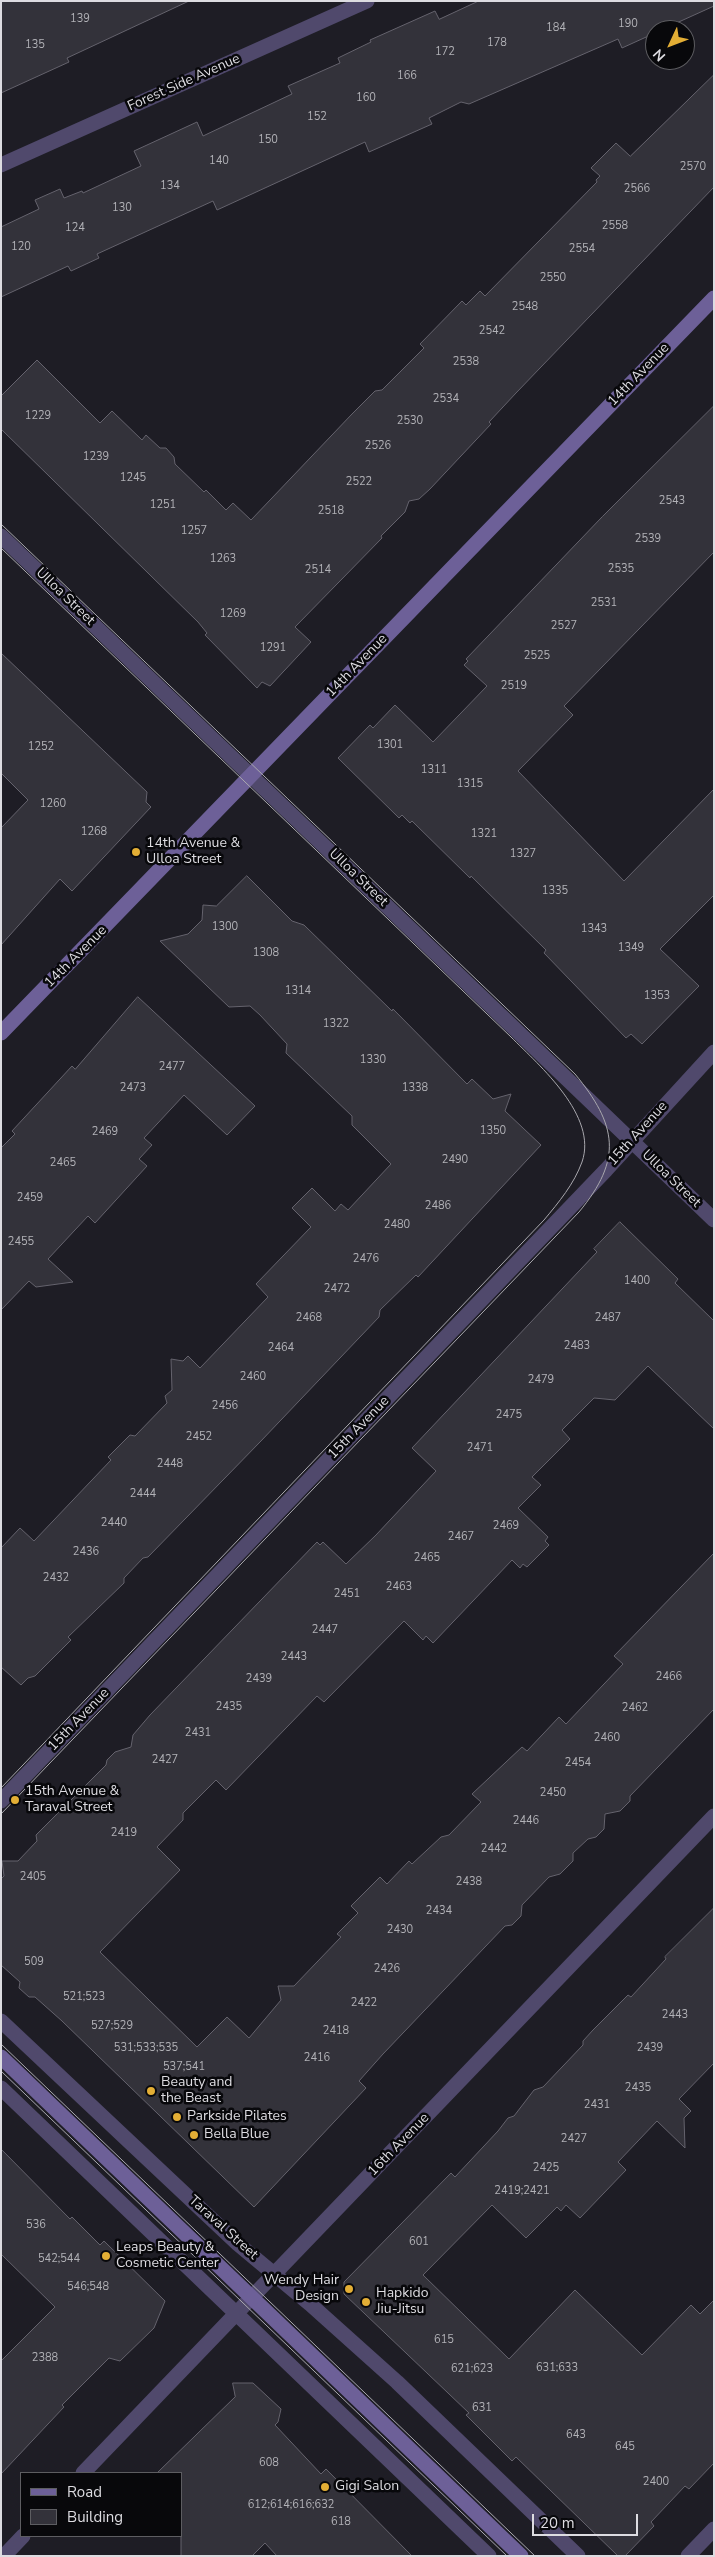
<!DOCTYPE html>
<style>
body{margin:0}
#map{position:relative;width:715px;height:2557px;overflow:hidden;background:#1e1d25;font-family:"Nunito Sans",sans-serif}
canvas{display:block}
.frame{position:absolute;inset:0;border:2px solid #dddce1;pointer-events:none}
.legend{position:absolute;left:20px;top:2472px;width:162px;height:65px;box-sizing:border-box;background:#08080b;border:1px solid #5d5d61;margin:0;padding:6px 9px;list-style:none;font-size:15px;color:#dddce1}
.legend li{display:flex;align-items:center;gap:10px;height:25px}
.legend b{width:25px;border:1px solid #5d5d61}
.north{position:absolute;left:645px;top:20px;width:50px;height:50px;box-sizing:border-box;background:#08080b;border:1px solid #5d5d61;border-radius:50%;rotate:227deg;font-size:14px;font-weight:700;line-height:20px;text-align:center;color:#dddce1}
.north::after{content:'';display:block;margin:auto;width:18px;height:22px;background:#e3ae35;clip-path:polygon(50% 0,100% 100%,50% 72%,0 100%)}
.scale{position:absolute;left:532px;top:2514px;width:106px;height:22px;box-sizing:border-box;border:2px solid #dddce1;border-top:0;padding-left:6px;font-size:15px;line-height:18px;white-space:nowrap;color:#dddce1;-webkit-text-stroke:4px #08080b;paint-order:stroke}
</style>
<div id="map">
<canvas width="715" height="2557"></canvas>
<div class="frame"></div>
<ul class="legend">
<li><b style="height:6px;background:#6d6098"></b>Road</li>
<li><b style="height:14px;background:#33323a"></b>Building</li>
</ul>
<div class="north">N</div>
<div class="scale">20 m</div>
</div>
<script>
const g = document.querySelector('canvas').getContext('2d');
g.lineJoin = 'round';
function fillPath(path, color) { g.fillStyle = color; g.fill(path, 'evenodd'); }
function trace(path, color, width, dash) { g.strokeStyle = color; g.lineWidth = width; g.lineCap = dash ? 'butt' : 'round'; g.setLineDash(dash || []); g.stroke(path); }
function drawText(font, color, halo, rows, align = 'center') {
  g.font = font + ' "Nunito Sans",sans-serif'; g.lineWidth = 5; g.setLineDash([]); g.textBaseline = 'middle'; g.strokeStyle = halo; g.fillStyle = color; for (const [text, x, y, turn = 0] of rows) {
    g.save(); g.translate(x, y); g.rotate((+turn || 0) * Math.PI / 180); g.textAlign = isNaN(turn) ? turn : align; if (halo) g.strokeText(text, 0, 0); g.fillText(text, 0, 0); g.restore();
  }
}
const building = new Path2D(`
 M1 1H189L67 58 69 62 1 93Z
 M479 1H714V6L661 30H655V33L622 48 618 39 469 104 461 102 429 118 432 124 369 152 365 142 217 210 213 201 97 254 99 258 71 271 68 266 1 297V227L39 209 35 200 60 189 64 198 82 191 83 193 141 166 134 151 197 122 203 136 292 94 288 86 340 63 338 58 371 42 370 40 435 11 439 19Z
 M714 75V187L516 393 489 422 491 424 430 489 419 499 409 501 405 512 381 536 382 538 295 627 311 642 270 686 262 682 257 688 205 635 207 633 198 622 1 429V396L37 360 100 423 112 411 142 440 146 435 160 448H166L174 457 175 464 204 492 206 490 226 510 233 503 251 520 352 414 375 391 382 390 424 348 420 344 462 301 466 305 480 291 485 296 597 182 596 180 600 176 591 168 616 143 630 156Z
 M714 406V552L564 706 573 715 518 771 624 881 714 789V895L660 949 699 986 642 1044 631 1034 626 1038 544 953 546 950 471 876 470 878 412 821 410 823 402 815 399 818 338 758 370 725 373 728 395 705 433 742 487 686 464 665 468 661 466 659 602 517Z
 M1 653 147 792 146 802 151 807 72 891 60 879 1 945V828L28 800 1 773Z
 M247 876 292 921 304 925 392 1011 393 1009 467 1084 472 1079 493 1099 511 1094 505 1111 541 1145 418 1277 416 1275 380 1310 379 1317 260 1442 148 1557 143 1558 124 1578V1583L68 1637 71 1640 35 1676 28 1678 21 1685 1 1667V1548L20 1528 34 1541 111 1460 108 1457 130 1435 135 1436 167 1403 165 1396 172 1390 171 1359 183 1361 188 1356 200 1368 268 1297 256 1284 311 1227 292 1208 312 1188 335 1211 341 1204 348 1210 391 1164 352 1125V1116L286 1053 287 1044 260 1015 250 1006 229 1007 160 941 188 934 202 920 203 905 216 906Z
 M138 997 255 1106 227 1135 184 1095 144 1138 152 1145 139 1159 147 1166 95 1223 88 1216 48 1259 73 1282 36 1287 29 1281 1 1310V1148L15 1134 12 1131 72 1066 75 1069Z
 M620 1222 678 1279 675 1283 714 1321V1429L648 1366 615 1400 594 1398 562 1430 570 1439 532 1477 541 1485 518 1508 548 1537 545 1541 549 1545 527 1567 523 1564 520 1568 512 1560 433 1643 426 1636 423 1640 404 1621 324 1702 317 1696 226 1790 216 1780 183 1813V1820L157 1847 180 1870 100 1952 197 2047 227 2017 249 2038 281 2000 278 1986H294L341 1937 337 1934 358 1913 351 1906 380 1877 387 1884 409 1861 412 1864 441 1837 449 1835 481 1802 472 1794 522 1747 527 1751 559 1717 566 1724 623 1664 614 1656 714 1553V1709L630 1796V1801L620 1811 605 1814 604 1829 596 1837 588 1839 573 1853V1861L560 1874 549 1877 522 1905 521 1916 512 1925 505 1926 383 2054 359 2081 366 2088 254 2207 62 2021 35 1997H29L19 1988 20 1982 1 1965V1879L4 1876 2 1861H18L37 1841 36 1835 106 1765 107 1760 115 1752 131 1747 133 1735 150 1715 317 1542 320 1545 323 1542 346 1564 376 1535 436 1471 412 1448 597 1252 594 1249Z
 M714 1908V2063L679 2099 691 2111 684 2118 685 2148 657 2121 618 2162 626 2170 580 2218 566 2205 561 2211 557 2207 526 2238 492 2205 423 2275 509 2359 575 2290 642 2355 691 2305 700 2314 714 2300V2463L689 2489 685 2486 651 2522 654 2526 625 2556H618L516 2457 512 2461 466 2415 469 2413 344 2294V2282L451 2173 455 2177 498 2131 508 2118 514 2116 534 2090 543 2087 583 2045V2041L593 2030 628 1995 631 1997 666 1959 665 1957Z
 M1 2149 70 2219 72 2217 100 2245 104 2241 165 2301 154 2328 120 2361 109 2358 62 2405 64 2407 1 2474V2361L55 2307 1 2254Z
 M233 2383H253L281 2409 278 2422 275 2425 321 2474 326 2469 412 2556H277L265 2543 252 2556H181V2473H157L235 2397Z`);
fillPath(building, '#33323a');
trace(building, '#65636d', 1);
trace(new Path2D(`
 M1 165 367 1
 M1 536 714 1220
 M1 1801 606 1170 714 1052
 M1 2021 238 2244 310 2304 397 2382 578 2556
 M1 2088 489 2556
 M83 2473 714 1816
 M4 2556 23 2536
 M688 2556 714 2529`), '#50496c', 15);
trace(new Path2D(`
 M1 1033 714 298
 M1 2057 521 2556`), '#6d6098', 15);
trace(new Path2D(`
 M1 524 575 1074C617 1125 623 1159 579 1212L1 1814
 M1 548 511 1037C540 1066 598 1116 582 1162 574 1184 559 1202 544 1220L1 1788
 M1 2044 535 2556
 M1 2071 507 2556`), '#a9a8ae', 1);
for (const [x, y, r, color] of [
 [136,852,5,"#e3ae35"],
 [15,1800,5,"#e3ae35"],
 [151,2091,5,"#e3ae35"],
 [177,2117,5,"#e3ae35"],
 [194,2135,5,"#e3ae35"],
 [106,2256,5,"#e3ae35"],
 [349,2289,5,"#e3ae35"],
 [366,2302,5,"#e3ae35"],
 [325,2487,5,"#e3ae35"]
]) { const dot = new Path2D(); dot.arc(x, y, r, 0, 2 * Math.PI); g.fillStyle = color; g.fill(dot); trace(dot, '#08080b', 2); }
drawText('11px', '#b2b2b7', null, [
 ["139",80,19],
 ["190",628,24],
 ["184",556,28],
 ["178",497,43],
 ["135",35,45],
 ["172",445,52],
 ["166",407,76],
 ["160",366,98],
 ["152",317,117],
 ["150",268,140],
 ["140",219,161],
 ["2570",693,167],
 ["134",170,186],
 ["2566",637,189],
 ["130",122,208],
 ["2558",615,226],
 ["124",75,228],
 ["120",21,247],
 ["2554",582,249],
 ["2550",553,278],
 ["2548",525,307],
 ["2542",492,331],
 ["2538",466,362],
 ["2534",446,399],
 ["1229",38,416],
 ["2530",410,421],
 ["2526",378,446],
 ["1239",96,457],
 ["1245",133,478],
 ["2522",359,482],
 ["2543",672,501],
 ["1251",163,505],
 ["2518",331,511],
 ["1257",194,531],
 ["2539",648,539],
 ["1263",223,559],
 ["2535",621,569],
 ["2514",318,570],
 ["2531",604,603],
 ["1269",233,614],
 ["2527",564,626],
 ["1291",273,648],
 ["2525",537,656],
 ["2519",514,686],
 ["1301",390,745],
 ["1252",41,747],
 ["1311",434,770],
 ["1315",470,784],
 ["1260",53,804],
 ["1268",94,832],
 ["1321",484,834],
 ["1327",523,854],
 ["1335",555,891],
 ["1300",225,927],
 ["1343",594,929],
 ["1349",631,948],
 ["1308",266,953],
 ["1314",298,991],
 ["1353",657,996],
 ["1322",336,1024],
 ["1330",373,1060],
 ["2477",172,1067],
 ["2473",133,1088],
 ["1338",415,1088],
 ["1350",493,1131],
 ["2469",105,1132],
 ["2490",455,1160],
 ["2465",63,1163],
 ["2459",30,1198],
 ["2486",438,1206],
 ["2480",397,1225],
 ["2455",21,1242],
 ["2476",366,1259],
 ["1400",637,1281],
 ["2472",337,1289],
 ["2468",309,1318],
 ["2487",608,1318],
 ["2483",577,1346],
 ["2464",281,1348],
 ["2460",253,1377],
 ["2479",541,1380],
 ["2456",225,1406],
 ["2475",509,1415],
 ["2452",199,1437],
 ["2471",480,1448],
 ["2448",170,1464],
 ["2444",143,1494],
 ["2440",114,1523],
 ["2469",506,1526],
 ["2467",461,1537],
 ["2436",86,1552],
 ["2465",427,1558],
 ["2432",56,1578],
 ["2463",399,1587],
 ["2451",347,1594],
 ["2447",325,1630],
 ["2443",294,1657],
 ["2466",669,1677],
 ["2439",259,1679],
 ["2435",229,1707],
 ["2462",635,1708],
 ["2431",198,1733],
 ["2460",607,1738],
 ["2427",165,1760],
 ["2454",578,1763],
 ["2450",553,1793],
 ["2446",526,1821],
 ["2419",124,1833],
 ["2442",494,1849],
 ["2405",33,1877],
 ["2438",469,1882],
 ["2434",439,1911],
 ["2430",400,1930],
 ["509",34,1962],
 ["2426",387,1969],
 ["521;523",84,1997],
 ["2422",364,2003],
 ["2443",675,2015],
 ["527;529",112,2026],
 ["2418",336,2031],
 ["531;533;535",146,2048],
 ["2439",650,2048],
 ["2416",317,2058],
 ["537;541",184,2067],
 ["2435",638,2088],
 ["2431",597,2105],
 ["2427",574,2139],
 ["2425",546,2168],
 ["2419;2421",522,2191],
 ["536",36,2225],
 ["601",419,2242],
 ["542;544",59,2259],
 ["546;548",88,2287],
 ["615",444,2340],
 ["2388",45,2358],
 ["631;633",557,2368],
 ["621;623",472,2369],
 ["631",482,2408],
 ["643",576,2435],
 ["645",625,2447],
 ["608",269,2463],
 ["2400",656,2482],
 ["612;614;616;632",291,2505],
 ["618",341,2522]
]);
drawText('14px', '#dddce1', '#08080b', [
 ["Forest Side Avenue",184,83,-24],
 ["14th Avenue",639,375,-46],
 ["Ulloa Street",65,597,44],
 ["14th Avenue",357,666,-46],
 ["Ulloa Street",358,878,44],
 ["14th Avenue",76,957,-45],
 ["15th Avenue",638,1134,-48],
 ["Ulloa Street",671,1179,44],
 ["15th Avenue",359,1428,-46],
 ["15th Avenue",79,1720,-46],
 ["16th Avenue",399,2145,-46],
 ["Taraval Street",223,2228,42]
]);
drawText('14px', '#dddce1', '#08080b', [
 ["14th Avenue &",146,844],
 ["Ulloa Street",146,860],
 ["15th Avenue &",25,1792],
 ["Taraval Street",25,1808],
 ["Beauty and",161,2083],
 ["the Beast",161,2099],
 ["Parkside Pilates",187,2117],
 ["Bella Blue",204,2135],
 ["Leaps Beauty &",116,2248],
 ["Cosmetic Center",116,2264],
 ["Wendy Hair",339,2281,"right"],
 ["Design",339,2297,"right"],
 ["Hapkido",376,2294],
 ["Jiu-Jitsu",376,2310],
 ["Gigi Salon",335,2487]
], 'left');
</script>
